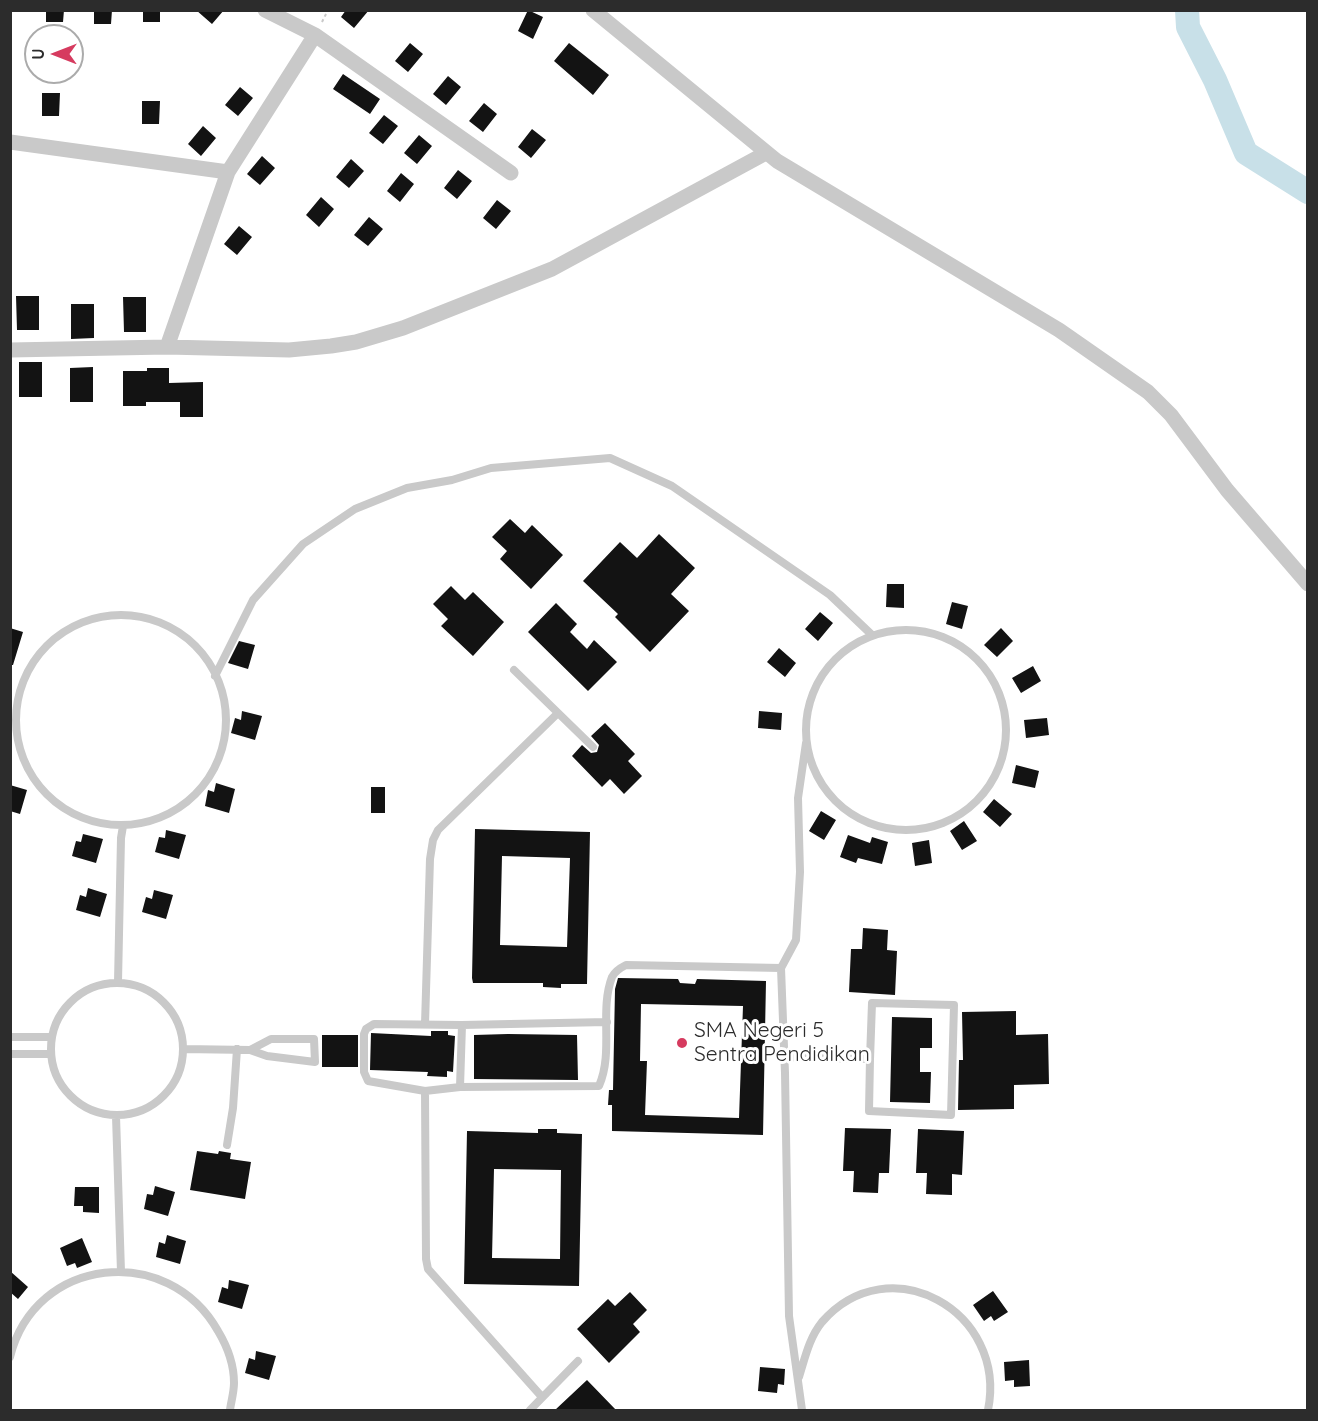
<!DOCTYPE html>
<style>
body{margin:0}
#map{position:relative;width:1318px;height:1421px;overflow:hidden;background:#fff;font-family:Quicksand,sans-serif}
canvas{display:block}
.frame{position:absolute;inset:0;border:12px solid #2c2c2c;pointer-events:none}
.north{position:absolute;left:24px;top:24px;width:60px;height:60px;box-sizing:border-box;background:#fff;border:2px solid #ababab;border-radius:50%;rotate:270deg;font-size:16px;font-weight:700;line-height:24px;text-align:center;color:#2c2c2c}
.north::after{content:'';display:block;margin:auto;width:21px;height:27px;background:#d63b5f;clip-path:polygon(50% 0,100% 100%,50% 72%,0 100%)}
</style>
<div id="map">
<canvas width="1318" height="1421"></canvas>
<div class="frame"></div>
<div class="north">U</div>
</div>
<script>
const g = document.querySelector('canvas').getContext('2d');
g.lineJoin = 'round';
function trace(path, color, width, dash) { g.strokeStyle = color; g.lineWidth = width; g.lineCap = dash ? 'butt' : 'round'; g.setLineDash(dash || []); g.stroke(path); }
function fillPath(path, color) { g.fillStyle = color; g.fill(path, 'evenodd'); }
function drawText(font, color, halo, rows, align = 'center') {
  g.font = font + ' Quicksand,sans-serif'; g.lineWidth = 6; g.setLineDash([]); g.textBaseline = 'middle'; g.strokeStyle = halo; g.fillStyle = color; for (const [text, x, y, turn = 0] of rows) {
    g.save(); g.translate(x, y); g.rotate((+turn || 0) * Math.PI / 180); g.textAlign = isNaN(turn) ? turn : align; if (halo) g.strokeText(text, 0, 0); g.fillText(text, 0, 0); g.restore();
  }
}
trace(new Path2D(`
 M1187 10 1188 27 1215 80 1246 153 1308 192`), '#c8e0e8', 24);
fillPath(new Path2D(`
 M46 10H64L63 22H46Z
 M94 10H112L111 24H94Z
 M143 10H160V22H143Z
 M196 10H224L212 24Z
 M346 10H369L354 28 341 17Z
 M528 10 543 17 533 39 518 31Z
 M410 43 423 54 408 72 395 61Z
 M569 43 609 75 593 95 554 61Z
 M343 74 380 99 370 114 333 89Z
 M448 76 461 87 446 105 433 94Z
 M240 87 253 98 238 116 225 105Z
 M42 93H60L59 116H42Z
 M142 101H160L159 124H142Z
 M484 103 497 114 483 132 469 121Z
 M384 115 398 126 383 144 369 133Z
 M203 126 216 138 201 156 188 144Z
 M532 129 546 140 531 158 518 147Z
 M419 135 432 146 417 164 404 153Z
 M262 156 275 168 260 185 247 174Z
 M351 159 364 171 349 188 336 177Z
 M458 170 472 181 457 199 444 188Z
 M401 173 414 184 400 202 387 191Z
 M321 197 334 209 319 227 306 215Z
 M497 200 511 211 496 229 483 218Z
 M369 217 383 229 368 246 354 235Z
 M239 226 252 237 237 255 224 244Z
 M16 296H39V330H17Z
 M123 297H146V332H124Z
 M71 304H94V338L71 339Z
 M19 362H42V397H19Z
 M93 367V402H70V368Z
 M147 368H169V383L203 382V417H180V402H146V406H123V371H147Z
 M510 519 525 533 532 525 563 555 531 589 500 559 507 551 492 537Z
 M659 534 695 568 671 594 689 611 650 652 615 617 618 614 583 581 620 542 637 558Z
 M887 584H904V608L886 607Z
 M451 586 465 600 473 592 504 622 473 656 441 626 448 619 433 604Z
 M952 602 968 606 962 629 946 624Z
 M556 603 577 624 570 632 587 649 594 640 617 662 588 691 528 632Z
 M820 612 833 623 818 641 805 629Z
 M10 628 23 632 13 665H10Z
 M1001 628 1013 641 997 657 984 645Z
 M239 641 255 645 248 669 228 663Z
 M779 648 796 663 785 677 767 662Z
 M1033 666 1041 681 1021 693 1012 678Z
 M242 711 262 716 255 740 231 733 235 718 241 720Z
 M759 711 782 713 781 730 758 728Z
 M1047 718 1049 735 1026 738 1024 720Z
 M605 723 635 754 628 761 642 776 624 794 610 779 602 787 572 756 582 745 591 753 597 752 599 745 591 736Z
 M1016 765 1039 771 1035 788 1012 783Z
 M216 783 235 789 229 813 205 806 208 790 214 792Z
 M10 785 27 790 20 814 10 811Z
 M371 787H385V813H371Z
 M994 799 1012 814 1000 827 983 812Z
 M821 811 836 820 824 840 809 831Z
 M964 821 977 841 962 850 950 831Z
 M475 829 590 832 587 984H561V988L543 987V983H473L472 978ZM502 856 570 858 567 947 500 945Z
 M166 830 186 835 179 859 155 852 159 837 165 838Z
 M83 834 103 839 96 863 72 856 76 841 81 842Z
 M848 835 870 843 872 837 888 842 882 864 858 858 856 863 840 857Z
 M929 840 932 863 915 866 912 843Z
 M88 888 107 894 100 917 76 910 80 895 86 897Z
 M154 890 173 895 166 919 142 912 146 897 152 899Z
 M863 928 888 930 887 950 897 951 895 995 849 992 851 949H862Z
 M618 978 678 979 680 983 695 984 697 979 766 981 763 1135 612 1131V1105H608L609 1090H613L615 989ZM641 1004 743 1006 739 1118 645 1115 647 1061H640Z
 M1016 1011V1035L1048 1034 1049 1084 1014 1085V1109L958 1110 959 1060H963L962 1012Z
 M892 1017 932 1018V1048H920V1072H931L930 1103 890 1102Z
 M431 1031H448V1035L455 1036 453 1072 447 1071V1077L427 1076 428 1072 370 1070 371 1033 431 1036Z
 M508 1034 577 1035 578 1080 474 1079V1035Z
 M322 1035H358V1067H322Z
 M845 1128 891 1129 889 1173H879L878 1193 853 1192 854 1171H843Z
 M538 1129H557V1133L582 1134 579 1286 464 1284 467 1131 538 1133ZM494 1169 561 1170 560 1259 492 1258Z
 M918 1129 964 1131 962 1175 952 1174V1195L926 1194 927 1173H916Z
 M197 1151 218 1154 219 1151 231 1153 230 1159 251 1162 245 1199 190 1190Z
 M155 1186 175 1192 168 1216 144 1209 147 1194 153 1195Z
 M75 1187H99V1213L83 1212V1206H74Z
 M167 1235 186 1241 180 1264 156 1257 159 1242 165 1244Z
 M82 1238 92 1262 77 1268 75 1263 67 1266 60 1248Z
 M10 1271 28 1287 18 1299 10 1292Z
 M229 1280 249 1285 242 1309 218 1302 222 1287 228 1289Z
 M993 1291 1008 1312 994 1321 991 1316 984 1321 973 1305Z
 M630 1292 647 1310 633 1324 640 1332 609 1363 577 1329 608 1299 615 1306Z
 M256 1351 276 1356 269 1380 245 1373 249 1358 255 1360Z
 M1029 1360 1030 1386 1014 1387V1380L1005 1381 1004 1362Z
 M760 1367 785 1369 784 1385 778 1384 777 1393 758 1391Z
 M587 1380 616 1410H555Z`), '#131313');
trace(new Path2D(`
 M322 22 328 10`), '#c9c9c9', 2, [3, 3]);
trace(new Path2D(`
 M16 720a105 105 0 1 1 210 0a105 105 0 1 1-210 0Z
 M806 730a100 100 0 1 1 200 0a100 100 0 1 1-200 0Z
 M514 670 593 747
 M215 676 253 600 303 544 355 509 407 488 452 480 491 468 610 458 672 486 830 595 872 635
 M118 982 121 838 123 826
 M51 1049a66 66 0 1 1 132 0a66 66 0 1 1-132 0Z
 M607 1022 462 1025 374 1024 366 1029 364 1034V1072L368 1081 425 1091 460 1087 599 1086C614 1052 599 1011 612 977 615 971 620 968 626 965L781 968
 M425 1024 430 859 433 840 438 830 558 713
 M10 1037H51
 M183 1049 250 1050 271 1039H314L315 1062 267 1056 250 1050
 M10 1054H50
 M784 1057 870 1059 872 1003 954 1005 951 1115 869 1111 870 1059
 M460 1087 462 1025
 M425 1091 426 1259 428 1269 542 1397
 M116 1116 121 1272
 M227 1145 233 1108 237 1049
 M10 1357C35 1256 168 1242 218 1331 227 1346 234 1365 234 1383 234 1392 231 1402 230 1410
 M799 1377C805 1358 809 1338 822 1322 889 1245 1008 1311 988 1410
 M530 1410 578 1361
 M802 1410 789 1316 785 1073 781 968 796 940 800 872 798 798 806 743`), '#c9c9c9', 8);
trace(new Path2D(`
 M265 10 315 35 511 173
 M593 10 777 161 1059 330 1148 392 1171 415 1227 490 1308 584
 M10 142 228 172
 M167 347 228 172 315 35
 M10 350 167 347 289 350 331 346 356 342 403 328 552 269 766 153`), '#c9c9c9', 15);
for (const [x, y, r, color] of [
 [682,1043,6,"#d63b5f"]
]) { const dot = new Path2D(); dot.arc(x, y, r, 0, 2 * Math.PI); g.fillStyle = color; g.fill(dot); trace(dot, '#fff', 2); }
drawText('21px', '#2c2c2c', '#fff', [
 ["SMA Negeri 5",694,1031],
 ["Sentra Pendidikan",694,1055]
], 'left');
</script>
